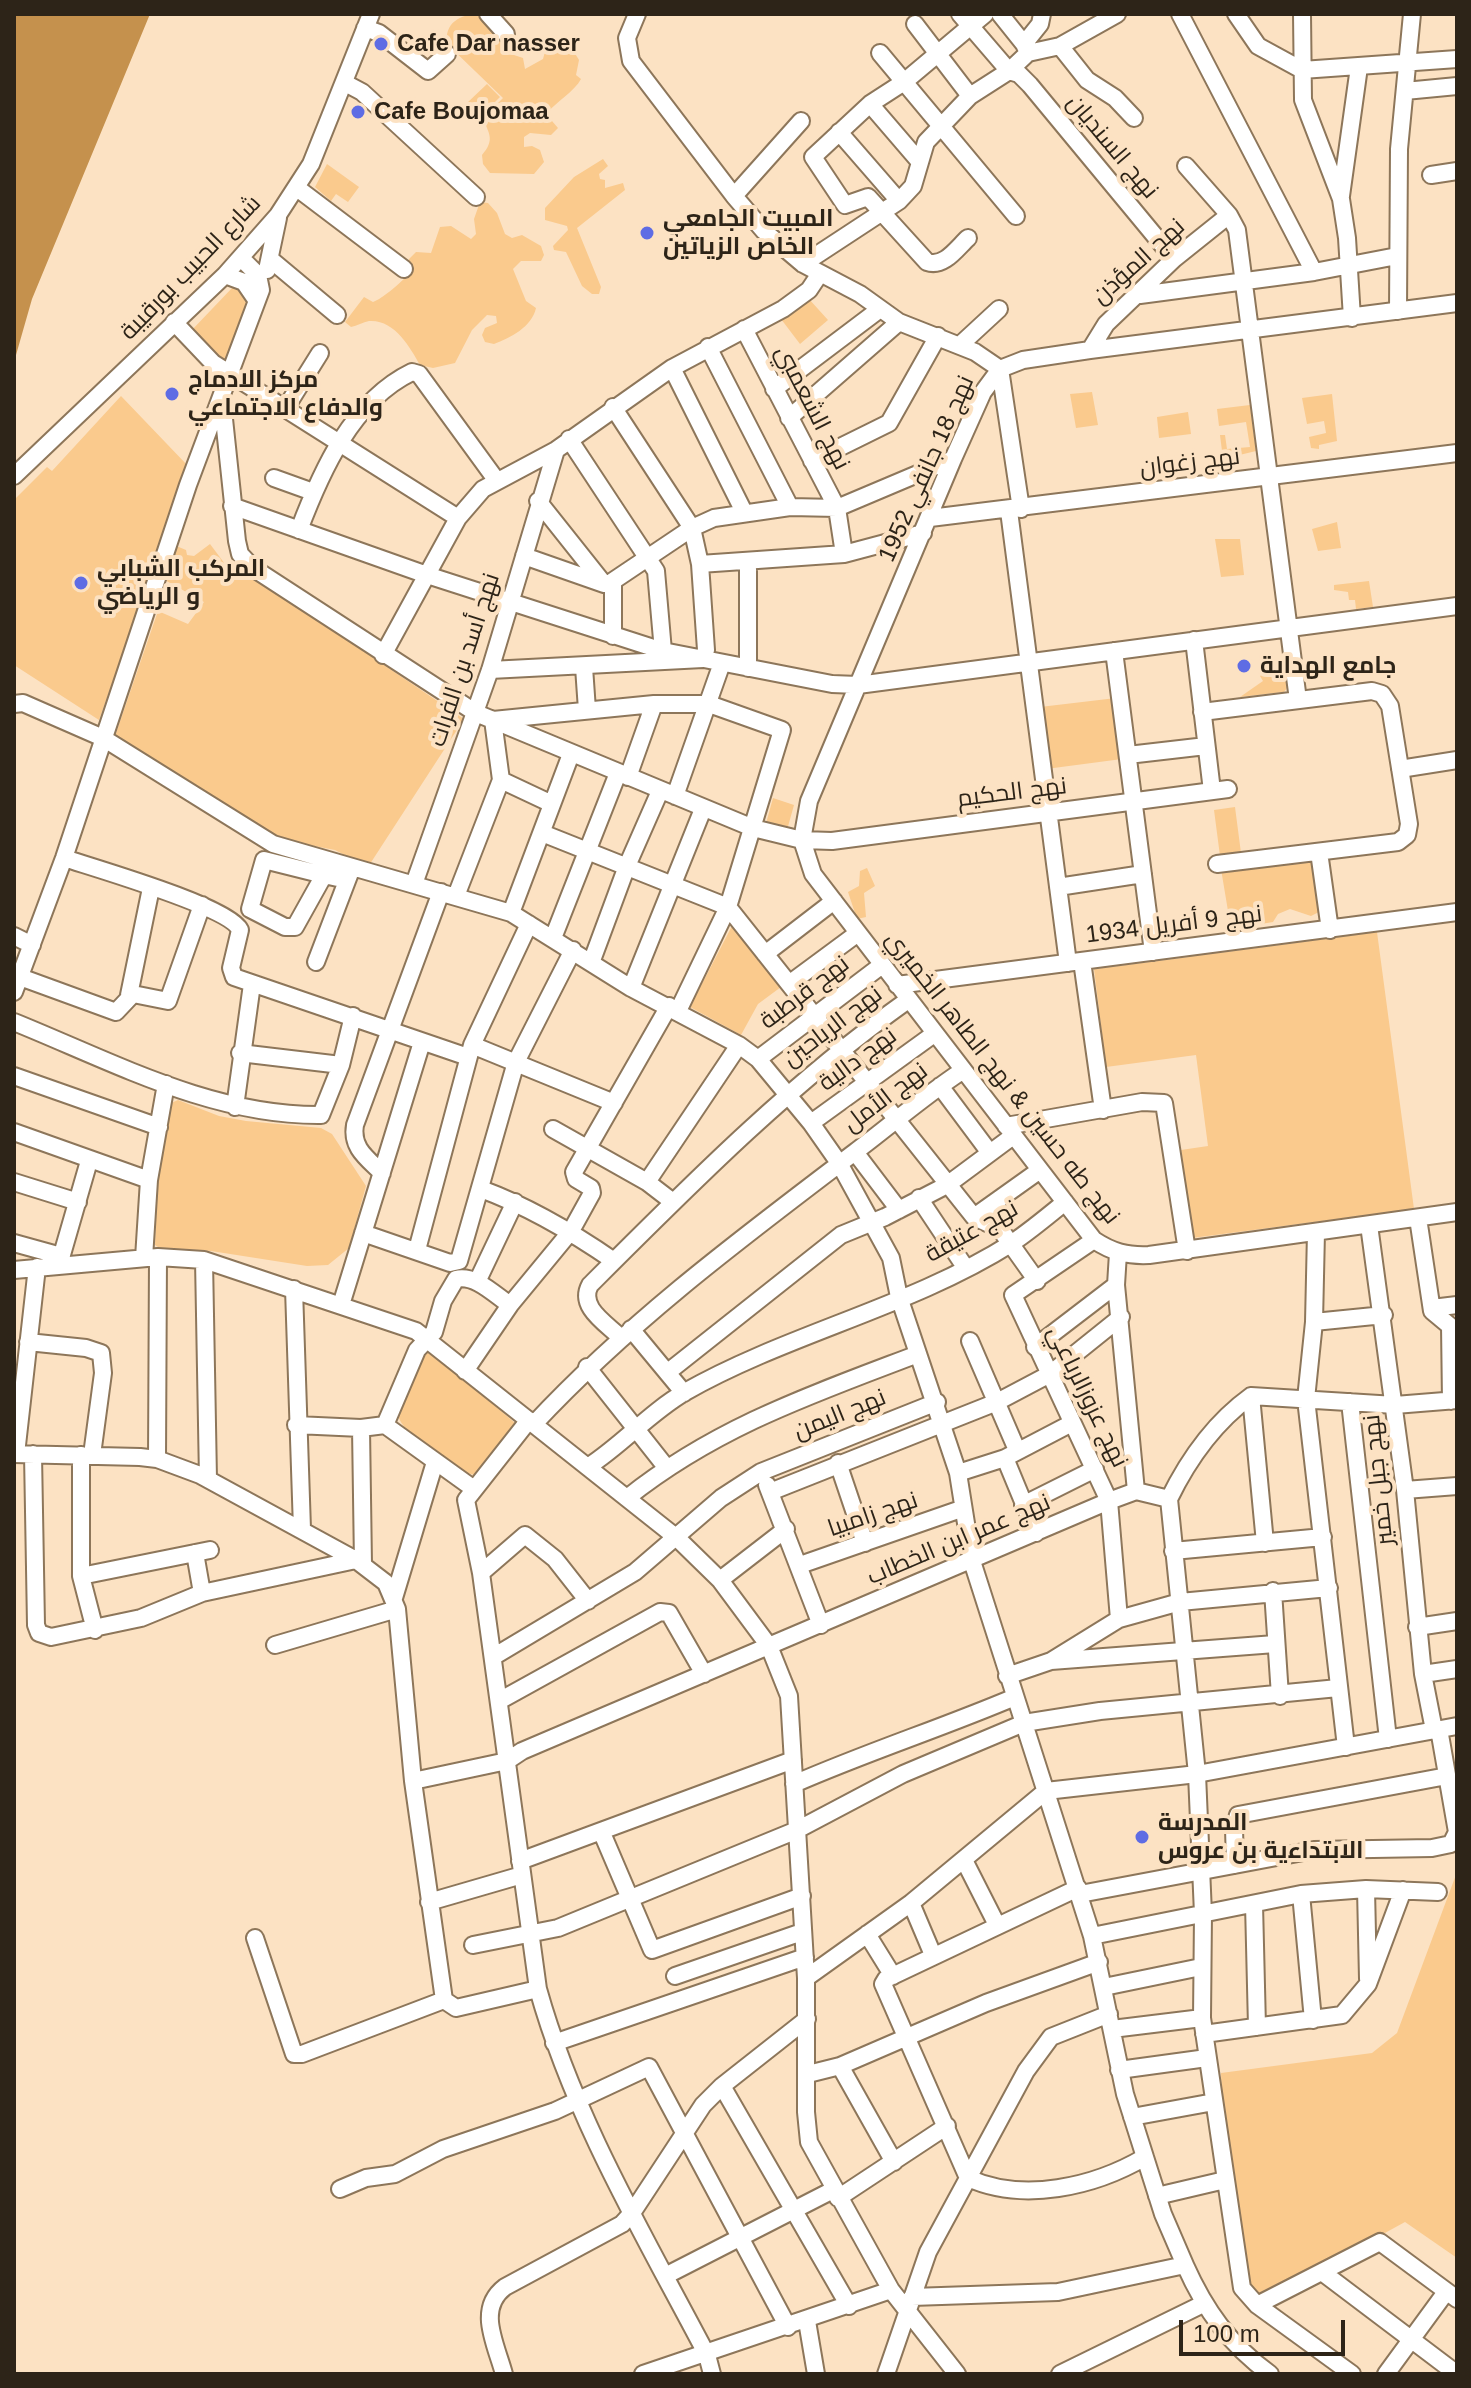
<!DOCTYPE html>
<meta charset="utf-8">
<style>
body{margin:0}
#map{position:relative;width:1471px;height:2388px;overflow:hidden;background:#fce2c3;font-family:Helvetica,sans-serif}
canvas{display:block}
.frame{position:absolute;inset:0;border:16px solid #2d2418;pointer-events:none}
.scale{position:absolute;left:1179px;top:2320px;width:166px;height:36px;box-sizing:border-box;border:4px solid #2d2418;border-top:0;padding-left:10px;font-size:24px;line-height:28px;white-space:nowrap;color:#2d2418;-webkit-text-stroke:6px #fce2c3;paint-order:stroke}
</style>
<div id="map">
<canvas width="1471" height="2388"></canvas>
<div class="frame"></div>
<div class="scale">100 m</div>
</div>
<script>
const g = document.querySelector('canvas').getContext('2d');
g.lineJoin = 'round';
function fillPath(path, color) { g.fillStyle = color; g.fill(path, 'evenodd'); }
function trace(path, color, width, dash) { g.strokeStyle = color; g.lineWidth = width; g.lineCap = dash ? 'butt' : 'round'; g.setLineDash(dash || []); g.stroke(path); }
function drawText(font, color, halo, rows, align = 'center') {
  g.font = font + ' Helvetica,Cairo,sans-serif'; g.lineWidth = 8; g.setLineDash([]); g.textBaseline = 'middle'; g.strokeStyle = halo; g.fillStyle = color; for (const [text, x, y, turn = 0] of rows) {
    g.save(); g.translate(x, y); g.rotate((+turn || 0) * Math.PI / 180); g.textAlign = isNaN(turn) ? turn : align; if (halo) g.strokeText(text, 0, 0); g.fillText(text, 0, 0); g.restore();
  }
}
fillPath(new Path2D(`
 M479 14 509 42 511 54 523 58 525 69 543 59 546 48 553 42 563 46 568 42 579 60 576 75 581 79C575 91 556 102 546 114L558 128 551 135 530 133 524 137V147L532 146 540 150 544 162 534 174 490 173 483 164 482 155C496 139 488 133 483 118L503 98 447 44C444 23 460 14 479 14Z
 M487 84 500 97 476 121 469 115 467 103Z
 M603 159 608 166 599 174 600 179 605 180V188L623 183 625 190 577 228 601 287 599 294H592L582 286 566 252 554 250 553 246 568 230 567 226 545 220V208L574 177Z
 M327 164 359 187 348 202 336 194 331 201 315 187Z
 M480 202 488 203 497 213 505 234 512 238 522 235 541 246 544 255 541 261H521L513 269 526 301 536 308C532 327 510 338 494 344L485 342 482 335 485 328 497 323 496 316 487 315 472 330 455 363 433 368 420 365C410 347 394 319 369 321 363 322 357 326 351 327L345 322 364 297 373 302C382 299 399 284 407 276L409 259 416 252 431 253 440 227 451 226 471 239 476 234 474 219Z
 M233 287H238L250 303 227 364 218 360 190 332Z
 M809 299 828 320 800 344 781 319Z
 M1092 392 1098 425 1076 428 1070 394Z
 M1332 394 1337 441 1319 445V449L1311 448 1309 437 1326 433 1324 421 1307 424 1302 398Z
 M121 396 189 467 99 720 14 665V500L47 467 52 471Z
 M1250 405 1256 451 1223 459 1220 435H1225L1227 449 1250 447 1246 422 1219 426 1217 409Z
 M1188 412 1191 434 1159 438 1157 417Z
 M1337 522 1341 548 1318 551 1312 529Z
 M1215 539H1240L1244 575 1221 577Z
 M210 544 234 576 248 573 464 719 368 867 335 850 283 840 115 736 158 611 188 624 204 602 163 579 174 545 186 550 187 555 194 556Z
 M1369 581 1373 607 1356 609 1355 600H1349L1348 592 1334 590V585Z
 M1283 658 1287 688 1284 692 1240 697 1263 681 1260 676Z
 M1116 698 1122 759 1046 769 1040 707Z
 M773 798 794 805 787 830 765 827Z
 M1235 807 1241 853 1220 856 1214 810Z
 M1311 857 1319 912 1311 916 1290 909 1278 914 1273 922 1231 929 1221 869Z
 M867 868 875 886 864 893 866 917 857 919 848 892 859 886 860 871Z
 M733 924 781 987 758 1004 741 1035 690 1007Z
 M1377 932 1414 1209 1192 1238 1181 1150 1208 1146 1196 1055 1106 1067 1094 969 1189 957 1193 953 1226 952Z
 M178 1100 219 1116 246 1121 321 1128 332 1134 366 1186 349 1248 328 1265 307 1266 211 1251 161 1249 155 1245 157 1182 169 1104Z
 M425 1351 433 1353 515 1423 475 1475C452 1471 399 1434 397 1411Z
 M1457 1872V2258L1405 2222 1264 2299 1250 2284 1222 2105 1221 2073 1372 2053 1397 2033Z`), '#faca8d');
fillPath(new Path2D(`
 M14 14H150L32 299 14 362Z`), '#c5914d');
const minor = new Path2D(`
 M488 14 506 34
 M637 14 627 38 631 61 734 196 764 231 803 264 860 294 899 322 975 352 1000 369 1021 509
 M960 14 1009 71 1019 74 1030 85 1174 259
 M1000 14 1024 44
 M1236 14 1258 46 1302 70 1457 59
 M1302 14 1303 100 1341 199 1347 238 1352 318
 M915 24 970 96
 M365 28 379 33 428 71 447 54
 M1060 46 1087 80 1115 98 1134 118
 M880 53 1016 216
 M1028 53 1060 46 1117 14
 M345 83 362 92 476 197
 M1405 91 1457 86
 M870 104 919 161
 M839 132 899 201
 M1186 166 1229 215 1237 230 1298 700
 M1431 175 1457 171
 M297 188 404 269
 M734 196 801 121
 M1341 196 1359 67
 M968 238C957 248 944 268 927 262L868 197 845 205 813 157 870 104 904 82 985 14
 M270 259 337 315
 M803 264 899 201 913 186 926 142 970 96 1009 71 1028 53 1024 44 1040 24 1042 14
 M267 270 278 218
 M1314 272 1397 256
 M225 275 244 282 257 301
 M1140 295 1314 272 1180 14
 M1457 303 1090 350 1023 360 1000 369 983 392 953 459 809 801 802 840 813 874 1094 1240C1112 1252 1127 1256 1149 1255L1457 1212
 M1398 311 1399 149 1412 14
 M174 322 213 363 458 518
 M960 345 999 309
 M708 347 790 507
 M1090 350 1106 324 1174 259 1229 215
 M672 368 744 512
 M774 389 880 309
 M222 400 237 541 240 554 253 568 476 713 753 828 802 840 832 841 1228 789
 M285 409 320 353
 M789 418 899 322
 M569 439 656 571 663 651
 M812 461 889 423 938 336
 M14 476 225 275 278 215 311 164 371 14
 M274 478 313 492
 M538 501 604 584
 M232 506 427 575 663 651 832 684 858 685 1457 606
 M1009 511 1068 963
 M930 518 1457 453
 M299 530C321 472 352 401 412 372L419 374 497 481
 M844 554 923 533
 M524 556 604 584
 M748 561V668
 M700 564 844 554 837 508 744 329
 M613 636V581L692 528 714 518 790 507 837 508 953 459
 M1194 640 1212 791
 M1114 651 1153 952
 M383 655 458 518 483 489 556 450 672 368 783 309 809 290 819 275
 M584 667 587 710
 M490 670 703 659 706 650 700 564 692 528 613 407
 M14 704 23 703 103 738 273 844 511 913 631 988 739 1045 758 1059 811 1123 839 1163 891 1258 899 1297 958 1473 972 1561 1092 1936 1125 2094 1163 2214 1185 2265 1058 2292 912 2297
 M1202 712 1372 691 1382 694 1390 706 1409 824 1407 835 1398 842 1217 864
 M1128 755 1206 746
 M1400 769 1457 760
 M628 777 654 704
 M675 796 722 663
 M552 804 501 780 493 720 654 704H709L782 730 728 907 678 1011
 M542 833 728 907 974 1217 1000 1229 1037 1281
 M1319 852 1330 930
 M64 858C94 868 230 907 240 930L231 968 234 977 468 1057
 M324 875 264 860 250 909 285 927H295L324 875 347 880
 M414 884 490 670 556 450
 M1058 887 1143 874
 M456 896 501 780
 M511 913 571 754
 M14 936 32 945
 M553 938 618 773
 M765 954 834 901
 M1082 961 1103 1110
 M316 962 350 873
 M591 963 627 866 660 791
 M20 977 116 1012 133 994 168 1001 202 905
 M789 984 858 933
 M897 985 1457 912
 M631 988 703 809
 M14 992 64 858 188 485 261 290 258 275 241 258
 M129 995 151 888
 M14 1022C113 1062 212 1116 321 1115L341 1065 353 1016
 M472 1045 614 1103
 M240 1053 341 1065
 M758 1059 882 965
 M14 1076 159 1127
 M940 1086 990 1153
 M235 1107 252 984
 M811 1123 934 1034
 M1006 1126 1142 1102 1164 1103 1187 1251
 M553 1129 647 1182 673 1202
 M14 1132 149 1180
 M855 1152 899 1210
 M382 1173C367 1158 351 1148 355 1125L441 892
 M14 1182 78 1202
 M647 1182 739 1045
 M481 1189C530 1207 572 1232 614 1261
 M919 1198 965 1267
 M974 1217 1040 1170
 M1418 1218 1432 1311 1450 1326 1451 1401
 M1369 1225 1405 1490 1423 1674 1434 1730
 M1316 1232 1314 1322 1306 1399 1346 1747
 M363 1233 450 1263 459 1261 516 1062 573 950
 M1094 1240 1013 1295 1109 1501 1119 1619
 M14 1243 61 1256
 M417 1250 472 1045 529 924
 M1118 1253 1116 1285 1136 1491
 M144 1258 149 1180 166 1084
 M204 1260 208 1479
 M59 1265 89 1161
 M14 1270 158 1257 204 1260 416 1331 677 1538 720 1580 769 1646 789 1696 806 1978V2112L809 2142 891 2290 957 2374
 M477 1282 515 1202
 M294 1289 302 1529
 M341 1305 422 1042
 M1432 1308 1457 1305
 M1314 1322 1384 1315
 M631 1329 684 1393
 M621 1338C606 1323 578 1307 590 1285 692 1183 791 1083 908 1000
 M970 1341 1017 1450
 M28 1342 86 1348 101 1353 103 1373 92 1455
 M1035 1347 1116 1285
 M587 1367 666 1467
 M465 1371 510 1305 571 1231 592 1193 591 1188 576 1179 574 1172 669 1006
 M668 1372 841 1235 885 1217 947 1185 1013 1136
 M1251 1396 1265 1543
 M1350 1402 1388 1739
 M529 1420 466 1500 481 1573 538 1989C574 2118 645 2237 707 2355L712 2374
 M534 1424C630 1321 743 1237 855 1152 891 1125 924 1096 962 1071
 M296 1425 361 1428 385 1425 417 1350 434 1332 443 1301 456 1279C475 1274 495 1295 510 1305
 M385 1425 474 1489
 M361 1428 363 1564
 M14 1454 140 1457 157 1459 200 1475 356 1560 386 1583 397 1609 413 1781 444 2000 456 2008 538 1989
 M16 1454 37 1267
 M33 1454 36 1625 39 1633 51 1637 141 1618 202 1593 356 1560
 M81 1455V1576L95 1630
 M1005 1458 1036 1533
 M157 1459 158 1257
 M838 1463 865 1543
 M589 1466C623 1444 649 1413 685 1392 789 1333 911 1307 1012 1243 1030 1231 1048 1216 1065 1202
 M958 1473 1005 1458 1072 1423
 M767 1485 821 1625
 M1405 1490 1457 1486
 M770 1492 997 1402 1050 1374 1121 1317
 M627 1498C716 1427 813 1394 918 1354
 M1023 1505 1095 1469
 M1173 1551 1323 1537
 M195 1553 202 1593
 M800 1565 961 1509
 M481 1573 525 1535 555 1559 588 1601
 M81 1576 210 1550
 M720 1580 786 1529
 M1273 1591 1280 1696
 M394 1598 435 1462
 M1417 1627 1457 1621
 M275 1645 397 1609
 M493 1657 635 1572 721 1498 761 1472 937 1402
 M1051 1661 1119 1619 1180 1602 1329 1588
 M1423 1674 1457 1669
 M1007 1676 1051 1661 1275 1644
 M499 1701 660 1612 669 1613 704 1674
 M413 1781 507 1761 522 1751 1109 1501 1136 1491 1169 1499
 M794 1784C867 1752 942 1728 1015 1697
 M602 1833 652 1950 802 1896
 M964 1860 997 1925
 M520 1861 793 1760
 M1235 1865 1234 1828 1238 1815 1447 1776
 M1078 1888 886 1979 883 1984 968 2178C1023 2203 1094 2187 1145 2157
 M1366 1889 1368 1979
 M1080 1894 1314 1850 1432 1848 1451 1844 1457 1832 1439 1729
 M1301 1894 1313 2020
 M429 1902 522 1875
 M911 1903 933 1955
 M1254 1904 1257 2027
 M867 1934 893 1976
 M1092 1936 1301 1894 1366 1889 1438 1892
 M255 1938 294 2054H302L444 2000
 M473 1945 558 1928 797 1830 903 1774 1024 1723 1100 1711 1338 1688
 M675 1976 802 1932
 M806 1978 911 1903 1046 1791 1197 1774 1457 1726
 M1104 1987 1201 1967
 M1112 2029 1202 2018
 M1204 2034 1342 2015 1368 1984 1403 1890
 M554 2043 805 1957
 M840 2066 894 2162
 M1119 2070 1207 2058
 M808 2074 840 2066 986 2003 1099 1962
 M722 2086 849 2306
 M1132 2117 1214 2102
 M340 2189 366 2178 395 2174 443 2149 555 2111 649 2067 788 2327
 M1157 2196 1225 2180
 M838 2198 947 2126
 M1185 2265C1205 2310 1230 2345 1270 2374
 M1322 2272 1457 2374
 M665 2276 833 2190
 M1257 2305 1380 2242 1457 2299
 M807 2321 816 2374
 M504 2374C496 2344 476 2309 505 2287L622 2224 632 2213 703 2105 722 2086 807 2019
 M643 2374 891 2290
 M886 2374 928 2252 1026 2071 1051 2037 1109 2014
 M1060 2374 1203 2304
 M1352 2374 1257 2305 1242 2288 1202 2018 1203 1914 1197 1774 1169 1499C1188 1460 1215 1422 1251 1396L1395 1405 1457 1400
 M1386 2374 1446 2292`);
trace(minor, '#8d765a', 20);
trace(minor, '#fff', 16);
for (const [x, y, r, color] of [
 [381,44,8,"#5e6ce4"],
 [358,112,8,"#5e6ce4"],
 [647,233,8,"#5e6ce4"],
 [172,394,8,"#5e6ce4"],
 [81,583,8,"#5e6ce4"],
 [1244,666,8,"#5e6ce4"],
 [1142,1837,8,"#5e6ce4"]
]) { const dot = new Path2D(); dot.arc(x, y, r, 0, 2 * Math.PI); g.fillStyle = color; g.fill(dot); trace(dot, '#fce2c3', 3); }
drawText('bold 24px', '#2d2418', '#fce2c3', [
 ["Cafe Dar nasser",397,44],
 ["Cafe Boujomaa",374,112],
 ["المبيت الجامعي",663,219],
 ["الخاص الزياتين",663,247],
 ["مركز الادماج",188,380],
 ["والدفاع الاجتماعي",188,408],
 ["المركب الشبابي",97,569],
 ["و الرياضي",97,597],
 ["جامع الهداية",1260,666],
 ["المدرسة",1158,1823],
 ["الابتداءية بن عروس",1158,1851]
], 'left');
drawText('24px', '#2d2418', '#fce2c3', [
 ["نهج السنديان",1112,147,50],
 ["نهج المؤذن",1139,262,-42],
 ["شارع الحبيب بورقيبة",191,268,-46],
 ["نهج الشعمبي",812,408,63],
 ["نهج زغوان",1190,463,-7],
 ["نهج 18 جانفي 1952",927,469,-66],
 ["نهج أسد بن الفرات",465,660,-72],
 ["نهج الحكيم",1012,793,-7],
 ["نهج 9 أفريل 1934",1174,925,-7],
 ["نهج قرطبة",805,993,-37],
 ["نهج الرياحين",833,1027,-37],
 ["نهج دالية",858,1060,-36],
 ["نهج طه حسين & نهج الطاهر الخميري",1002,1078,52],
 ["نهج الأمل",886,1098,-37],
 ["نهج عتيقة",972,1232,-29],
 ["نهج عزوزالرباعي",1087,1397,64],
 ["نهج اليمن",840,1415,-22],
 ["نهج جبل خمير",1379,1480,-96],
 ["نهج زامبيا",873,1515,-19],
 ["نهج عمر ابن الخطاب",959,1540,-23]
]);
</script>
